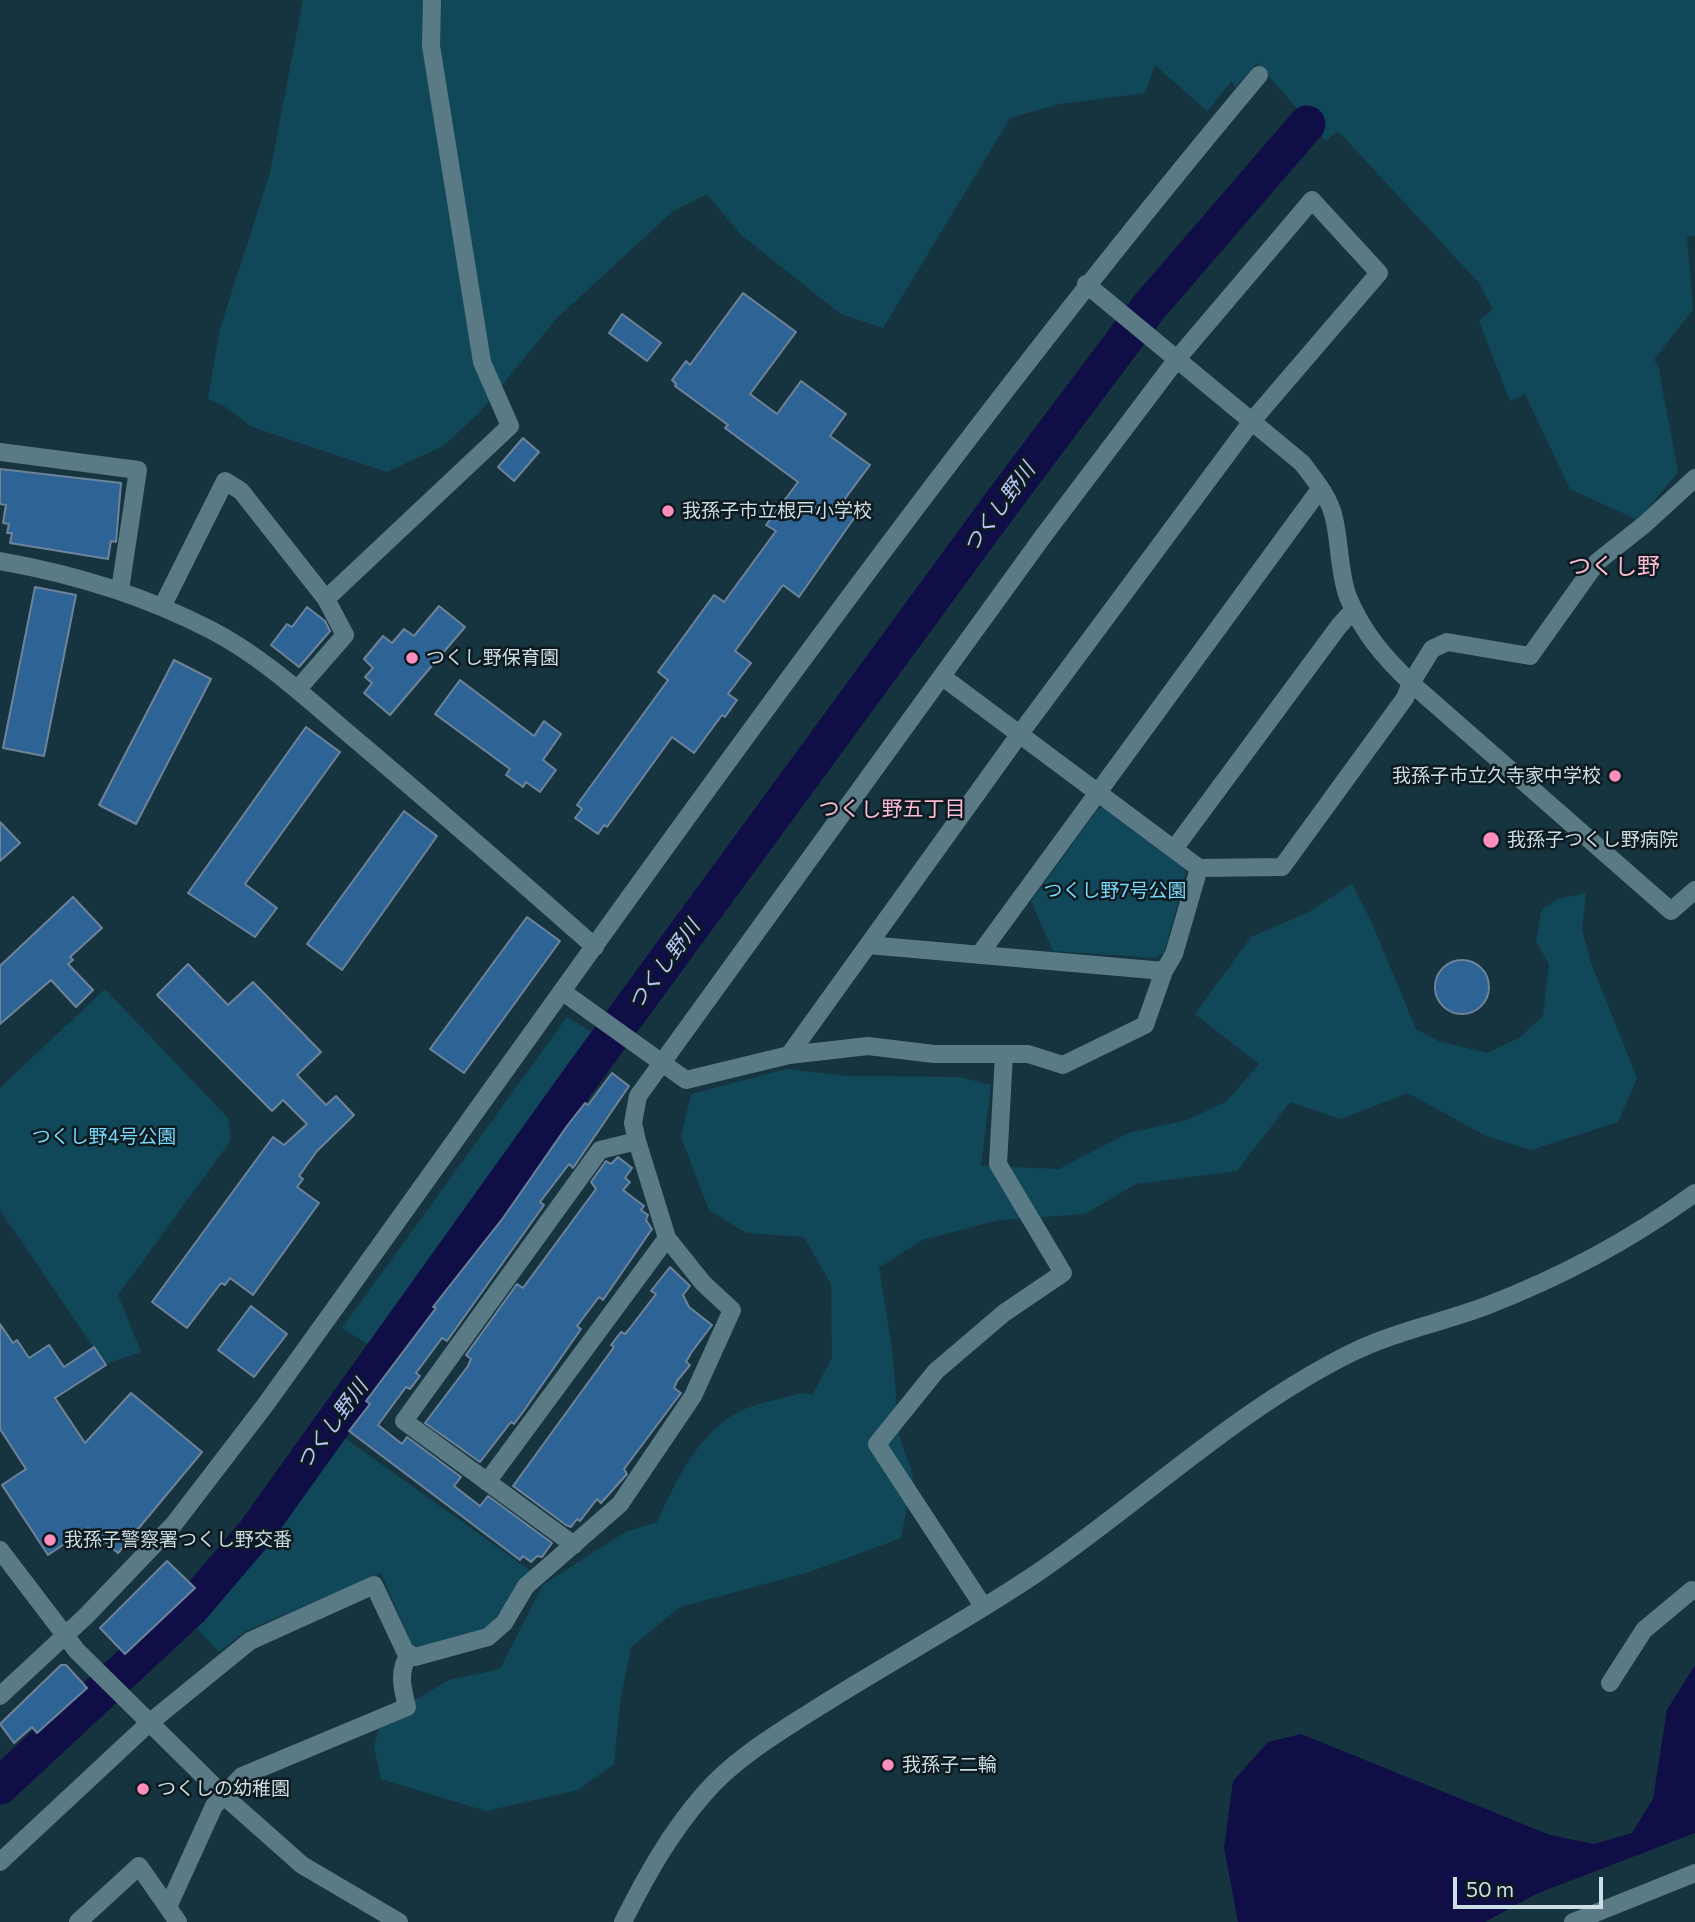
<!DOCTYPE html>
<meta charset="utf-8">
<style>
body{margin:0}
#map{position:relative;width:1695px;height:1922px;overflow:hidden;background:#16343f;font-family:Commissioner,sans-serif}
canvas{display:block}
.scale{position:absolute;left:1453px;top:1877px;width:150px;height:32px;box-sizing:border-box;border:4px solid #ccdde3;border-top:0;padding-left:9px;font-size:21px;line-height:24px;white-space:nowrap;color:#ccdde3;-webkit-text-stroke:5px #0d1a1f;paint-order:stroke}
</style>
<div id="map">
<canvas width="1695" height="1922"></canvas>
<div class="scale">50 m</div>
</div>
<script>
const g = document.querySelector('canvas').getContext('2d');
g.lineJoin = 'round';
function fillPath(path, color) { g.fillStyle = color; g.fill(path, 'evenodd'); }
function trace(path, color, width, dash) { g.strokeStyle = color; g.lineWidth = width; g.lineCap = dash ? 'butt' : 'round'; g.setLineDash(dash || []); g.stroke(path); }
function drawText(font, color, halo, rows, align = 'center') {
  g.font = font + ' Commissioner,"Noto Sans JP",sans-serif'; g.lineWidth = 5; g.setLineDash([]); g.textBaseline = 'middle'; g.strokeStyle = halo; g.fillStyle = color; for (const [text, x, y, turn = 0] of rows) {
    g.save(); g.translate(x, y); g.rotate((+turn || 0) * Math.PI / 180); g.textAlign = isNaN(turn) ? turn : align; if (halo) g.strokeText(text, 0, 0); g.fillText(text, 0, 0); g.restore();
  }
}
fillPath(new Path2D(`
 M303 0H1695V236L1687 237 1693 309 1654 360 1658 365 1678 472 1638 520 1570 489 1525 394 1510 401 1479 321 1493 309 1479 283 1340 133 1336 132 1326 141 1257 63 1235 88 1232 81 1207 111 1155 65 1145 93 1060 104 1010 118 883 328 841 314 742 236 707 194 673 211 556 319 481 411 443 446 387 472 252 427 224 406 208 399 220 329 270 173Z
 M1106 807 1183 863 1186 874 1164 953 1156 958 1053 951 1031 901 1098 809Z
 M1352 884 1370 919 1416 1029 1438 1041 1487 1053 1519 1038 1543 1016 1549 964 1536 941 1542 909 1558 899 1586 893 1582 929 1591 963 1637 1078 1618 1122 1531 1150 1486 1136 1408 1093 1341 1119 1290 1102 1237 1171 1136 1184 1085 1214 999 1220 922 1240 879 1268 892 1348 899 1435 913 1476 901 1538 809 1572 680 1607 631 1647 620 1702 614 1764 578 1790 486 1811 381 1779 374 1747 381 1720 449 1680 500 1669 543 1585 625 1532 657 1522C675 1482 701 1427 745 1409 763 1402 784 1398 802 1393L812 1395 832 1358 831 1284 804 1237 746 1233 709 1210 681 1137 691 1094 786 1069 847 1076 960 1077 991 1085 981 1166 1059 1169 1128 1133 1187 1120 1226 1102 1259 1064 1195 1014 1251 937 1309 912Z
 M105 989 228 1118 231 1140 118 1295 141 1352 105 1364 0 1210V1088Z
 M567 1017 600 1037 372 1347 342 1328Z
 M339 1434 531 1571 486 1630 418 1647 411 1643 381 1573 244 1632 219 1652 190 1621 283 1514Z`), '#114859');
fillPath(new Path2D(`
 M1695 1665V1833L1536 1894 1485 1922H1238L1224 1848 1233 1781 1268 1742 1301 1734 1550 1835 1594 1844 1632 1833 1653 1799 1667 1710Z`), '#100e46');
trace(new Path2D(`
 M0 1786 191 1608 255 1533 582 1076 1004 500 1149 307 1307 124`), '#100e46', 37);
const building = new Path2D(`
 M743 293 796 332 750 394 777 414 801 381 846 414 830 436 870 465 844 500 859 511 799 597 783 585 735 651 751 663 728 694 737 700 725 717 722 715 694 753 672 737 607 827 604 825 598 834 575 818 582 809 577 805 668 680 658 672 714 595 724 602 776 531 766 525 798 482 725 428 728 425 675 386 676 384 672 380 686 361 690 365Z
 M622 314 661 343 647 361 609 333Z
 M523 438 539 452 514 481 498 467Z
 M0 469 121 483 116 542 111 541 108 559 10 543 12 533H7L9 524 3 523 6 505 0 504Z
 M35 587 76 595 44 756 3 748Z
 M439 606 465 627 390 715 364 693 372 683 365 677 373 668 364 659 383 636 392 643 404 629 414 636Z
 M307 607 325 621 330 631 299 667 271 645 287 624 292 627Z
 M174 660 211 679 136 824 99 805Z
 M460 680 534 736 544 721 561 734 543 760 556 770 540 792 526 782 523 787 506 775 510 769 435 714Z
 M306 727 340 752 245 884 277 908 255 937 188 893Z
 M404 811 437 836 342 970 307 944Z
 M0 822 20 843 0 861Z
 M73 897 102 928 70 957 73 960 68 964 93 990 76 1007 51 980 0 1024V966Z
 M527 917 560 941 464 1073 430 1049Z
 M1435 987a27 27 0 1 1 54 0a27 27 0 1 1-54 0Z
 M188 964 228 1005 253 982 321 1052 297 1075 326 1105 336 1096 354 1115 317 1151 299 1176 303 1179 297 1187 319 1203 253 1295 230 1278 225 1285 221 1283 187 1328 152 1302 273 1137 284 1145 307 1124 283 1100 272 1111 157 995Z
 M612 1073 629 1086 573 1168 569 1164 540 1202 544 1205 447 1341 442 1338 416 1373 420 1376 410 1389 406 1387 378 1425 402 1444 407 1437 461 1477 454 1486 480 1506 488 1496 552 1543 542 1557 537 1556 531 1562 523 1556 520 1560 349 1431 370 1404 366 1401 436 1308 433 1307 503 1218 567 1126 585 1103 588 1105Z
 M618 1157 632 1168 625 1178 630 1182 623 1190 644 1206 641 1210 648 1215 646 1220 652 1229 603 1300 599 1297 577 1326 581 1329 523 1412 514 1424 511 1422 480 1462 425 1423 468 1366 471 1359 466 1355 517 1284 523 1288 596 1189 591 1182 606 1161 611 1164Z
 M670 1267 690 1286 683 1295 689 1307 712 1325 691 1353 686 1362 690 1365 677 1381 674 1388 681 1393 624 1469 627 1474 601 1503 597 1499 580 1521 577 1519 571 1527 566 1525 513 1486 614 1347 611 1345 621 1332 625 1334 630 1328 656 1294 651 1291Z
 M251 1306 287 1334 254 1377 218 1350Z
 M0 1324 13 1343 17 1340 29 1358 49 1345 64 1367 94 1347 106 1365 55 1398 85 1443 131 1393 202 1452 118 1553 88 1528 48 1555 2 1485 26 1469 0 1429Z
 M167 1561 195 1588 125 1654 100 1628Z
 M61 1665H66L87 1688 37 1733 32 1727 14 1743 0 1724Z`);
fillPath(building, '#2e6396');
trace(building, '#6f8398', 2);
trace(new Path2D(`
 M1086 284 1302 463C1314 479 1330 498 1334 518 1340 543 1339 573 1348 597 1363 633 1384 657 1411 683L1432 649 1447 642 1530 656 1597 562 1645 524 1695 478
 M0 452 138 470 120 590
 M0 561C74 574 144 595 211 630 267 659 314 705 362 745 441 812 518 879 595 947
 M326 599 510 426 482 362 431 46 432 0
 M162 607 225 481 241 491 326 599 345 635 297 690
 M944 678 1199 868 1282 867 1405 698 1411 683 1671 911 1695 890
 M1174 849 1339 626 1348 616 1356 614
 M868 945 1164 971
 M979 955 1320 489
 M563 992 686 1080 789 1055 868 1046 934 1054H1028L1063 1065 1145 1025 1164 971 1174 954 1199 868
 M487 1482 667 1238
 M574 1545 404 1421 600 1150 637 1141
 M0 1550 77 1651 223 1795 302 1865 399 1922
 M983 1606 877 1444 936 1371 1004 1313 1063 1273 998 1164 1004 1054
 M1610 1683 1644 1630 1692 1590 1695 1591
 M0 1696 86 1616 174 1524 263 1408C588 958 903 500 1259 75
 M0 1862 148 1724 250 1641 374 1585 405 1651 415 1657 488 1637 504 1623 526 1586 620 1504 693 1396 732 1310 703 1283 667 1238 637 1141 633 1123 638 1096 1044 535 1177 359 1312 200 1379 273 1252 421 1019 735 789 1055
 M168 1907 214 1806 242 1776 407 1707C402 1687 398 1672 409 1654
 M78 1922 139 1866 178 1922
 M623 1922C646 1876 670 1833 704 1794 732 1761 773 1736 809 1713 885 1664 965 1622 1040 1571 1143 1500 1237 1410 1349 1354 1393 1332 1440 1323 1486 1306 1559 1278 1632 1239 1695 1193
 M1573 1922 1695 1873`), '#5a7a85', 18);
for (const [x, y, r, color] of [
 [668,511,7,"#fd8ebe"],
 [412,658,7,"#fd8ebe"],
 [1615,776,7,"#fd8ebe"],
 [1491,840,9,"#fd8ebe"],
 [50,1540,7,"#fd8ebe"],
 [888,1765,7,"#fd8ebe"],
 [143,1789,7,"#fd8ebe"]
]) { const dot = new Path2D(); dot.arc(x, y, r, 0, 2 * Math.PI); g.fillStyle = color; g.fill(dot); trace(dot, '#0d1a1f', 2.5); }
drawText('19px', '#ccdde3', '#0d1a1f', [
 ["我孫子市立根戸小学校",682,511],
 ["つくし野保育園",426,658],
 ["我孫子市立久寺家中学校",1601,776,"right"],
 ["我孫子つくし野病院",1507,840],
 ["我孫子警察署つくし野交番",64,1540],
 ["我孫子二輪",902,1765],
 ["つくしの幼稚園",157,1789]
], 'left');
drawText('19px', '#76d8fa', '#0d1a1f', [
 ["つくし野7号公園",1115,891],
 ["つくし野4号公園",104,1137]
]);
drawText('italic 21px', '#bbc6fd', '#0d1a1f', [
 ["つくし野川",999,508,-54],
 ["つくし野川",664,965,-54],
 ["つくし野川",332,1425,-54]
]);
drawText('21px', '#fbbbd4', '#0d1a1f', [
 ["つくし野五丁目",892,809]
]);
drawText('23px', '#fbbbd4', '#0d1a1f', [
 ["つくし野",1614,566]
]);
</script>
